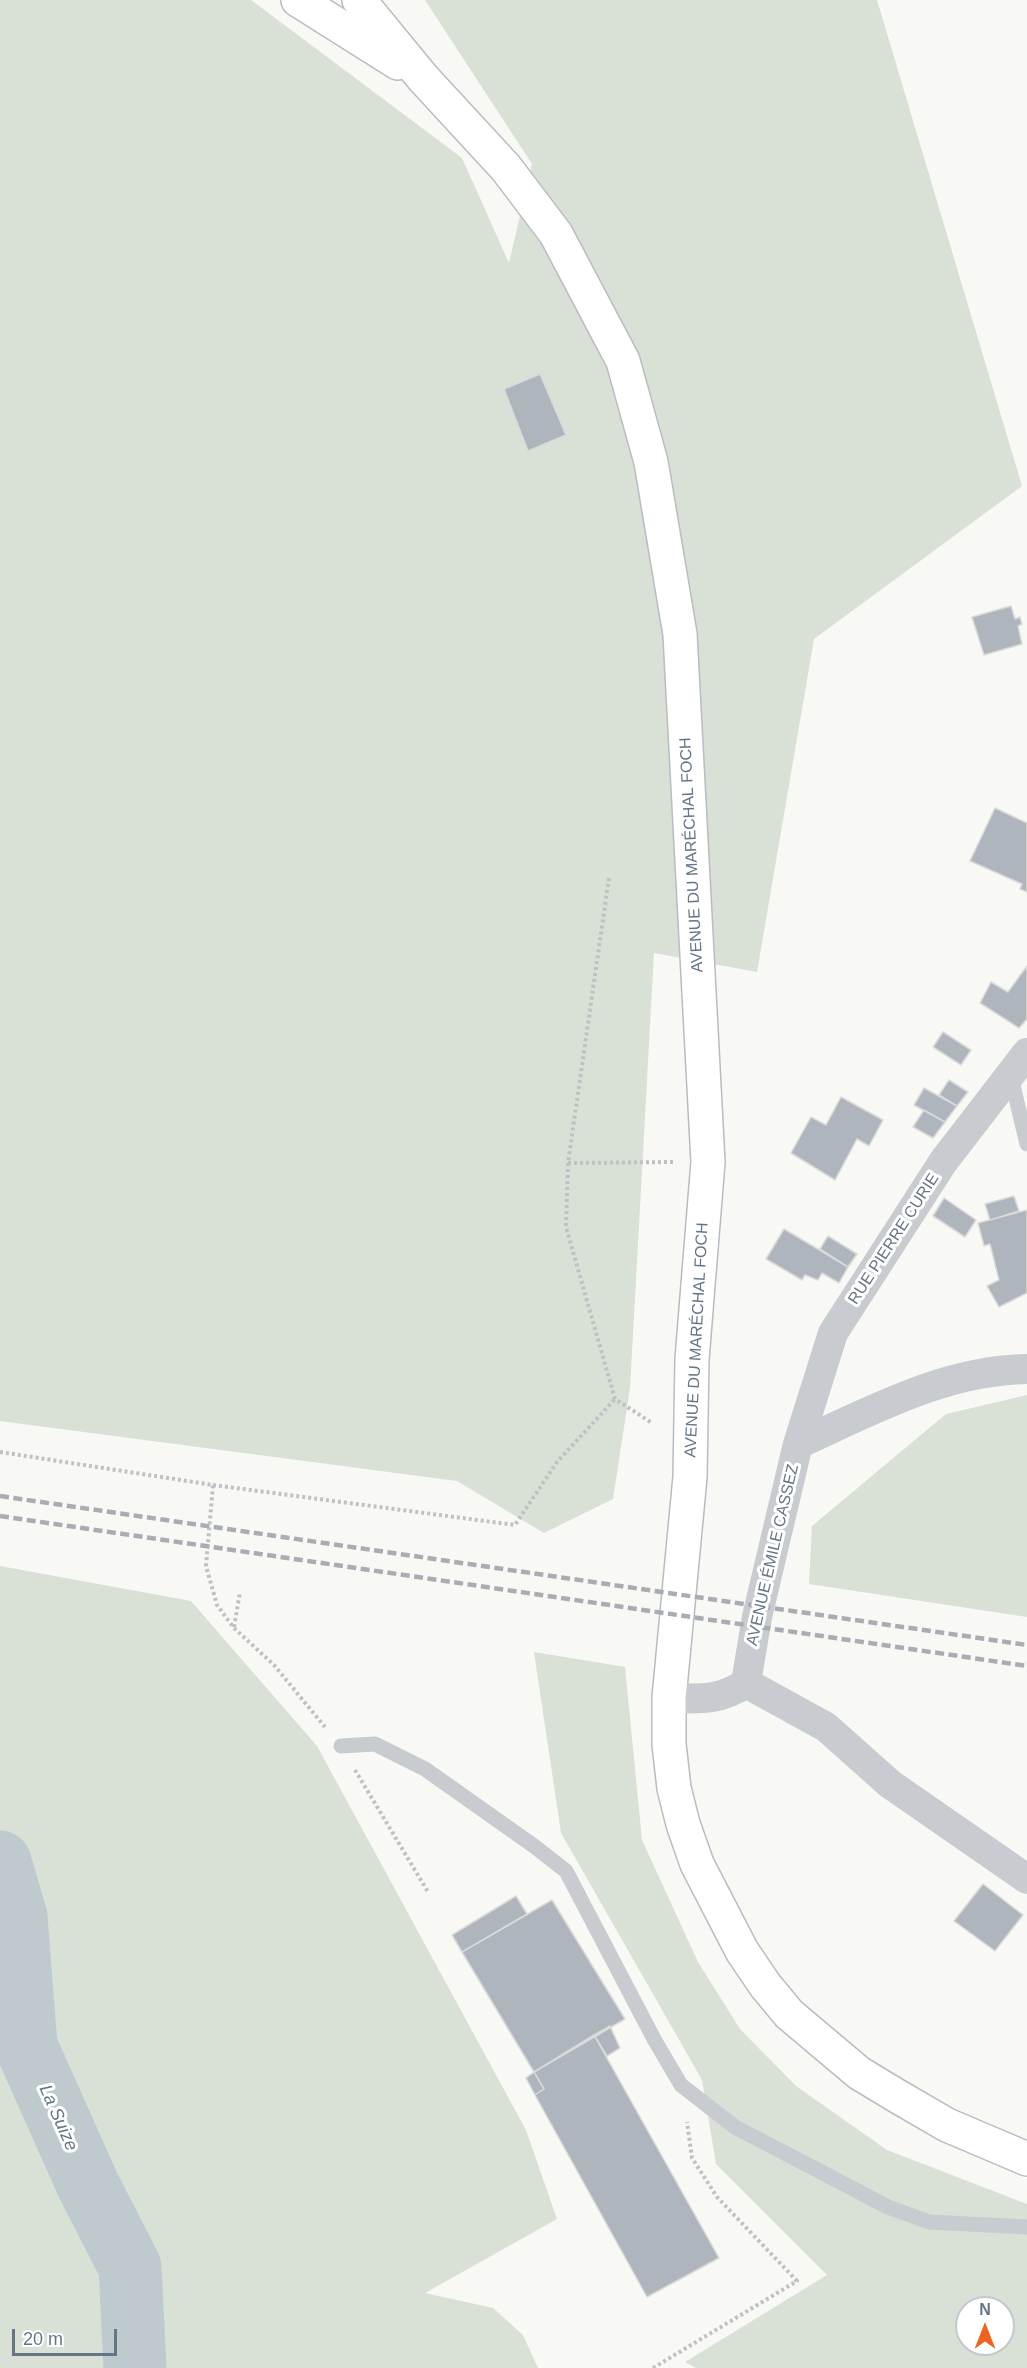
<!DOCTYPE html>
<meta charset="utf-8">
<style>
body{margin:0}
#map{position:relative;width:1027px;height:2368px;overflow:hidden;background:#f8f8f5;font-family:Arial,sans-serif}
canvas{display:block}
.north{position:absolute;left:955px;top:2296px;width:60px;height:60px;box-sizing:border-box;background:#fff;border:2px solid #c1c8cf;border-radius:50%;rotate:0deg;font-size:16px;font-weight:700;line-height:24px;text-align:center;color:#657588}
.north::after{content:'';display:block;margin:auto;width:21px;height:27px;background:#ed6420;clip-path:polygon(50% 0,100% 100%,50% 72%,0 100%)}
.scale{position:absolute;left:12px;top:2329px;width:105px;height:27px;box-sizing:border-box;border:3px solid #657588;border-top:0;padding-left:8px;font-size:18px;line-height:21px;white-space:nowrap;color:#657588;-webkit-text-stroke:4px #fff;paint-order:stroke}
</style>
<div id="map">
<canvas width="1027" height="2368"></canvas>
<div class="north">N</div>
<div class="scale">20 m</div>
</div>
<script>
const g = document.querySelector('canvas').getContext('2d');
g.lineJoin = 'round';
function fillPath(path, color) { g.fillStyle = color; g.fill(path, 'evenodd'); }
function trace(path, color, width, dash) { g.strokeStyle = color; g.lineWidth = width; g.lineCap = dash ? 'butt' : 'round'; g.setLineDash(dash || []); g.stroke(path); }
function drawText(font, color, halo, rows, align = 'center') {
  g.font = font + ' Arial,sans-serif'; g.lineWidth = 6; g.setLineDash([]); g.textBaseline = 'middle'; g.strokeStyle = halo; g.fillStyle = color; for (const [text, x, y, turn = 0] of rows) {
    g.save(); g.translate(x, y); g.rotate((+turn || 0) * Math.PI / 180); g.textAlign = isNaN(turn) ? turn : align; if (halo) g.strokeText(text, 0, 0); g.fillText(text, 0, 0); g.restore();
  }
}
fillPath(new Path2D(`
 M0 0H251L462 158 509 263 532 164 425 0H877L1022 486 814 639 757 972 654 953 630 1388 613 1499 544 1533 457 1481 0 1421Z
 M1027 1395V1617L809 1584 812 1526 946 1414Z
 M0 1566 191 1601 317 1746 526 2130 557 2219 425 2293 493 2308 523 2335 538 2368H0Z
 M534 1652 625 1667 642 1840 698 1962 740 2029 796 2086 887 2150 1027 2204V2368H696L685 2362 827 2275 716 2164 702 2080 561 1833ZM967 2308H1003V2344H967Z`), '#d9e0d6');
trace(new Path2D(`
 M0 1862 16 1917 26 2046 88 2185 130 2267 135 2368`), '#bfcacf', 63);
const building = new Path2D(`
 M540 374 566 435 528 451 504 389Z
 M1011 606 1015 619 1020 617 1022 624 1018 626 1022 644 984 655 972 617Z
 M995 808 1027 823V892L1020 889 1022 884 970 861Z
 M1027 966V1019L1019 1028 980 1003 991 982 1008 992Z
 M943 1032 971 1050 961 1065 933 1047Z
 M949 1080 968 1092 957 1106 939 1095Z
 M924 1088 957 1106 945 1122 914 1105Z
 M841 1097 883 1120 869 1146 857 1139 835 1180 791 1153 811 1117 826 1125Z
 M924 1110 945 1122 933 1138 913 1127Z
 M1014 1196 1019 1211 990 1220 985 1204Z
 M944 1198 976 1220 965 1237 933 1216Z
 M1027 1210V1293L999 1307 987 1286 999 1280 990 1244 984 1246 978 1223Z
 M784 1229 848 1267 839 1283 822 1273 818 1280 805 1275 802 1280 766 1259Z
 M828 1236 857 1254 848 1267 820 1249Z
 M983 1884 1023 1915 995 1951 954 1921Z
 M516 1896 527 1914 462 1952 452 1935Z
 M552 1900 625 2019 534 2072 462 1952Z
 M610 2026 620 2048 607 2056 594 2035Z
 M594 2035 719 2258 647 2297 535 2095 544 2089 534 2072Z
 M534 2072 544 2089 535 2095 526 2078Z`);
fillPath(building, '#aeb5bd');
trace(building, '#dadad8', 1.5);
const primary = new Path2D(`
 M298 0 398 63
 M359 0 423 78 506 168 556 234 623 361 651 462 680 634 708 1162 692 1359 690 1477 669 1698V1744L674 1788 683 1824 697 1864 742 1951 765 1985 789 2014 859 2073 897 2096 947 2125 1027 2159`);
trace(primary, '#b9bcc1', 36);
trace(new Path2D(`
 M609 878 568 1163 566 1227 615 1399 652 1423
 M568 1163 674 1162
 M0 1452 213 1485 206 1566 217 1605 234 1628 274 1665 325 1727
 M213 1485 515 1525 557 1462 615 1399
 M234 1627 240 1592
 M355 1770 428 1892
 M653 2368 797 2281 717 2197 692 2158 687 2122`), '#bfc2c4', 4, [3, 3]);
trace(new Path2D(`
 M1010 1073 1027 1144
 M341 1746 375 1744 425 1769 534 1846 566 1871 654 2039 681 2085 735 2127 888 2207 929 2222 1027 2227`), '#c8cbcf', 15);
trace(new Path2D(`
 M798 1444 833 1333 943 1162 1027 1053
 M746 1683 826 1727 890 1784 1027 1879
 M669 1698C699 1699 720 1701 746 1683L757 1617 798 1444C871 1411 945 1370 1027 1369`), '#c8cbcf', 30);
trace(primary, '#fff', 33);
trace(new Path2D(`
 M0 1496 1027 1645
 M0 1516 1027 1666`), '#a8adb4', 4.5, [9, 4.5]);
drawText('16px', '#657588', '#fff', [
 ["AVENUE DU MARÉCHAL FOCH",692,855,-93],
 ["RUE PIERRE CURIE",894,1239,-57],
 ["AVENUE DU MARÉCHAL FOCH",697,1340,-87],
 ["AVENUE ÉMILE CASSEZ",773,1555,-77]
]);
drawText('italic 18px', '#617783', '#fff', [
 ["La Suize",58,2118,66]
]);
</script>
